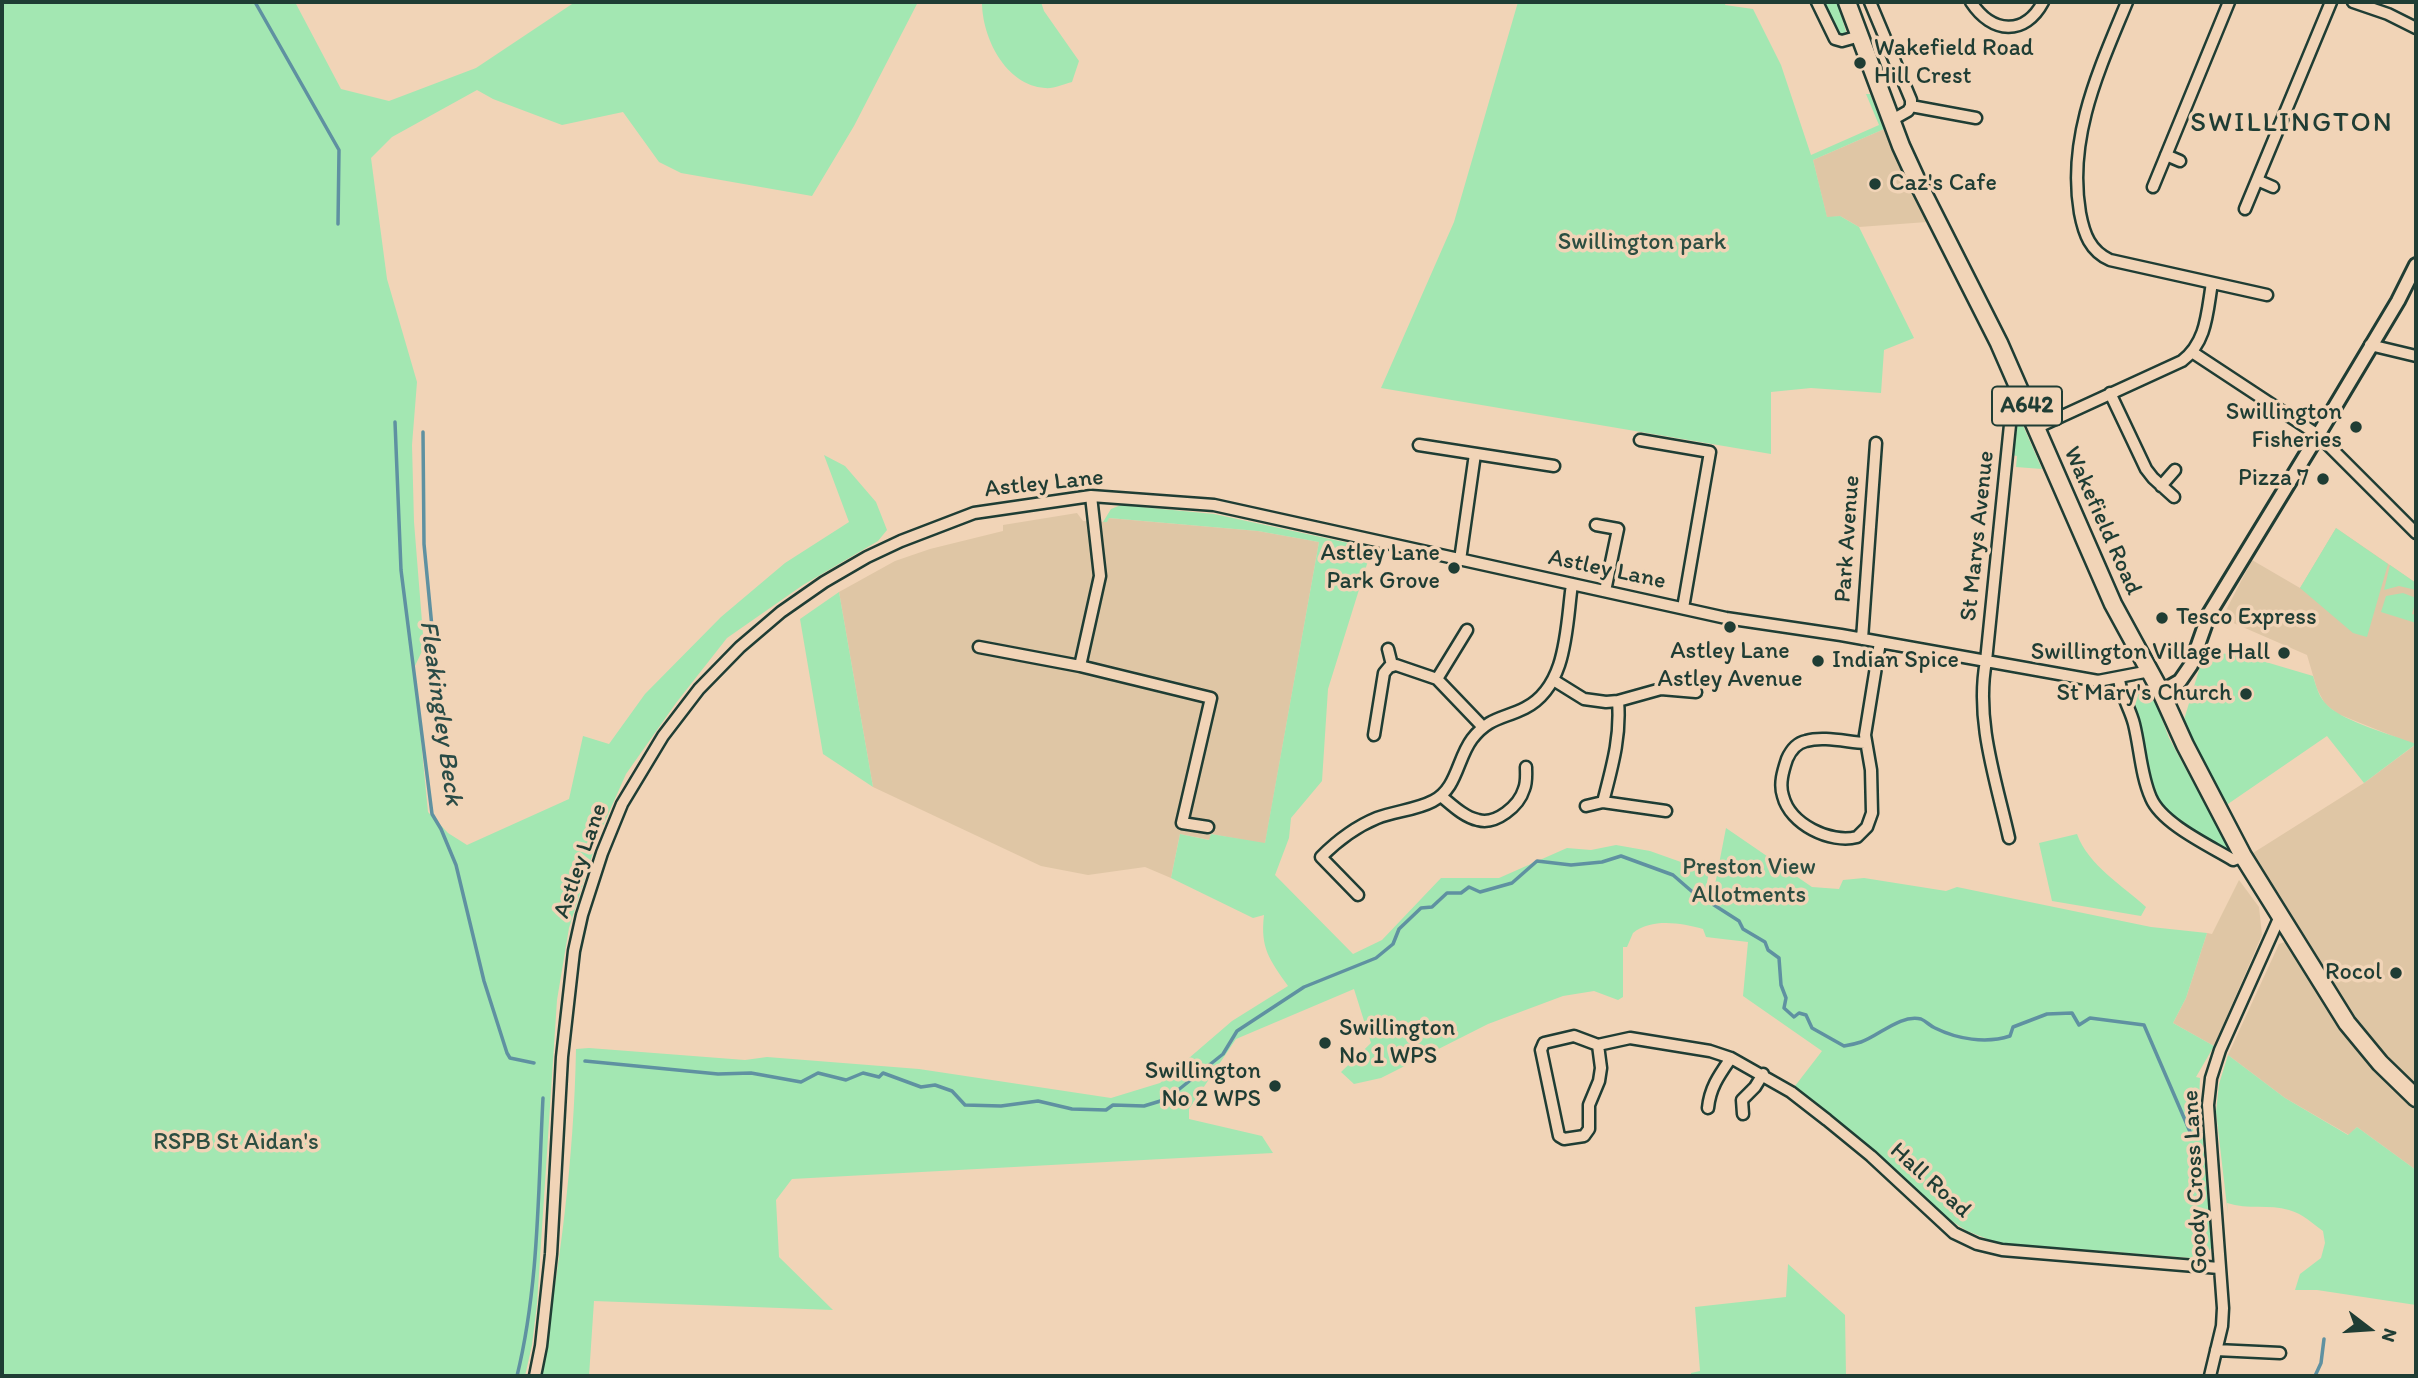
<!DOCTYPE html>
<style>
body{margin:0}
#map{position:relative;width:2418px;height:1378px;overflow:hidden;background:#f1d4b7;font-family:Itim,sans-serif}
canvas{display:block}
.frame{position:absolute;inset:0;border:4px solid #1f3d34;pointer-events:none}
.north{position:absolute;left:2334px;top:1294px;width:70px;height:70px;-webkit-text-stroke:5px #f1d4b7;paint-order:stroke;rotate:107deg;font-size:19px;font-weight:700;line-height:28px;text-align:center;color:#1f3d34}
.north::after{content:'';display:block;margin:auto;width:24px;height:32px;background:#1f3d34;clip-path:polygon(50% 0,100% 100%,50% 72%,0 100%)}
</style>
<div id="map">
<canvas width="2418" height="1378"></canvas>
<div class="frame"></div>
<div class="north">N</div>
</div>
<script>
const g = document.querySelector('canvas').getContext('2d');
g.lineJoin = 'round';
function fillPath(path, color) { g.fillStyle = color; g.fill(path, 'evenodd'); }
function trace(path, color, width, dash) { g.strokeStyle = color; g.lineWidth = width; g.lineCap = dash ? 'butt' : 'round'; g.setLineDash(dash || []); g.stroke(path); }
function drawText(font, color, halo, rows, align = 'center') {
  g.font = font + ' Itim,sans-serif'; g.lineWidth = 7; g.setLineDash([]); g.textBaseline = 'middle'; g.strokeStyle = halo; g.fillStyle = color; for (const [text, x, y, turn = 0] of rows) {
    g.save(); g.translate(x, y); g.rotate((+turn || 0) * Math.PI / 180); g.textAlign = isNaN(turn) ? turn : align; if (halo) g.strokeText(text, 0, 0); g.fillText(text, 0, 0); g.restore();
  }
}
fillPath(new Path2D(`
 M1884 129 1927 222 1859 227 1840 216 1827 218 1813 160Z
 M1077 513 1083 521 1107 522 1108 518 1258 531 1319 542 1265 844 1211 834 1210 840 1180 834 1171 878 1145 867 1088 875 1041 866 873 787 839 592 895 561 930 549 1003 531V525Z
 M2336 528 2416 583V1085L2378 1047 2350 1009 2253 853 2364 783 2415 745 2338 714 2325 704 2317 689 2307 655 2222 618 2252 560 2300 588Z
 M2239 880 2259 907 2262 935 2214 1046 2173 1023 2186 998 2207 933 2212 934Z
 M2285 942 2367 1063 2416 1106V1170L2357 1127 2349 1135 2285 1098 2228 1055 2279 944Z`), '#dfc6a5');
fillPath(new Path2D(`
 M2 2H295L341 89 389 101 476 68 575 2H918L854 126 812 196 681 173 659 162 623 112 562 125 493 99 477 90 392 137 371 158 387 279 417 382 412 445 414 522 424 647 414 668 428 812 448 833 467 845 569 799 583 736 609 744 645 694 721 617 785 563 849 522 824 455 845 466 876 502 887 530 878 541 803 585 727 638 676 703 626 774 598 837 569 928 557 1000 537 1304 532 1345 525 1376H2Z
 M982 2H1041L1044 11 1079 61 1072 82C1064 84 1053 89 1045 88 1005 85 982 37 982 2Z
 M1518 2H1726L1725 5 1753 9 1781 65 1811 155 1879 125 1866 94H1870L1884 129 1813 160 1827 217 1840 216 1859 227 1914 338 1884 350 1881 393 1811 388 1771 392V454L1381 388 1454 222Z
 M1822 2H1837L1847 35 1843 37 1838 35Z
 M2018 414 2042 469 2016 467 2017 456 2012 455 2016 415Z
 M1121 505 1214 514 1372 548 1328 689 1322 781 1291 818 1289 838 1275 875 1353 954 1382 940 1441 878H1499L1567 848 1591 850 1616 845 1650 851 1709 872 1704 898 1712 900 1726 828 1812 887 1839 889 1843 880 1864 878 1946 891 1957 887 2151 927 2207 933 2186 998 2173 1023 2214 1046 2196 1077 2200 1078 2199 1101 2213 1245 2204 1259 1998 1243 1967 1231 1950 1220 1873 1150 1795 1086 1822 1051 1743 996 1748 942 1706 937 1703 929C1681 923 1652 918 1633 933L1627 947H1623V997L1618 1000 1594 991 1563 996 1488 1024 1381 1078 1354 1084 1341 1072 1371 1043 1354 989 1236 1039 1189 1109V1119L1262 1136 1273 1153 792 1179 776 1200 779 1257 833 1310 594 1301 589 1376H539C560 1270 574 1158 576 1049L589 1048 745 1060 767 1057 919 1069 1111 1098 1160 1083 1232 1021 1288 986C1270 960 1260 949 1264 915L1253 918 1171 878 1180 834 1209 840 1211 834 1265 843 1319 542 1258 531 1109 518 1107 522H1103L1111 509Z
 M2336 528 2388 564 2367 637 2353 633 2300 588Z
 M2390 565 2416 583V590L2399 586 2384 590Z
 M839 592 873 787 823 754 800 619Z
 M2403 593 2416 598V608L2414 607 2412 614 2416 615V623L2381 612 2386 596Z
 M2205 650 2259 660 2313 676C2316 686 2319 698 2328 706 2345 722 2393 735 2416 744L2364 783 2327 736 2225 806 2183 723Z
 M2138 689 2152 693 2169 738 2231 853 2181 823 2163 809 2152 791 2135 716 2137 714 2130 695Z
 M2077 834C2088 865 2123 886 2146 907L2141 916 2052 901 2039 843Z
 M2228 1055 2285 1098 2348 1135 2357 1127 2416 1170V1305L2317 1290H2295L2300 1274 2321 1258 2325 1243 2323 1231C2312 1223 2303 1214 2289 1210 2269 1204 2248 1210 2227 1203L2228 1215 2216 1112 2219 1084Z
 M1788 1264 1845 1315 1846 1376H1691V1373L1700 1371 1695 1307 1786 1297Z`), '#a3e7b2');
trace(new Path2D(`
 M255 2 339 150 338 224
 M395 422 401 570 432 814 441 829 456 865 484 981 507 1053 510 1058 534 1063
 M423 432 424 544 441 721
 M1714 905 1739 921 1743 929 1765 942 1768 950 1779 958 1781 985 1786 998 1784 1008 1794 1017 1799 1013 1806 1015 1812 1028 1844 1046C1850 1045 1855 1044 1861 1042 1879 1036 1900 1014 1921 1019 1926 1021 1930 1026 1935 1028 1957 1039 1986 1044 2010 1036L2013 1027 2047 1014 2072 1013 2079 1025 2090 1018 2144 1025 2191 1134
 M585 1061 718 1074 751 1073 801 1082 818 1073 846 1080 863 1073 879 1077 883 1073 921 1087 935 1085 952 1091 965 1105 1001 1106 1038 1101 1072 1109 1106 1110 1113 1105 1144 1106 1167 1099 1223 1054 1237 1031 1304 987 1376 958 1393 944 1399 929 1421 908 1432 907 1447 893H1461L1469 887 1480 892 1512 883 1537 861 1571 865 1602 862 1621 856 1673 875 1696 895
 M517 1376C539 1286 538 1191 543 1098
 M2315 1376 2321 1363 2324 1339`), '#5f91a1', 3.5);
const minor = new Path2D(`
 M1817 2 1835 39 1842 41 1860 36
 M1870 2 1911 100V106
 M1971 2C1992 34 2025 36 2043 2
 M2127 2C2099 70 2067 137 2080 213 2084 234 2090 251 2110 260L2267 295
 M2353 2 2388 14 2416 28
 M1892 120 1908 111 1911 106 1976 118
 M2166 155 2180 161
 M2257 180 2273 187
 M2153 187 2229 2
 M2245 209 2331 2
 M2370 345 2416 356
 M2192 352 2318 435 2416 533
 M2110 393 2146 469 2153 478 2174 497
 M2036 428 2182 361C2207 342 2207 312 2212 283
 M1640 440 1710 452 1683 608
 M1419 445 1554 466
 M2161 486 2175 470
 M1091 496 1100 576 1080 666 1211 698 1182 823 1208 827
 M1596 525 1618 529 1605 591
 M1460 560 1475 454
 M1862 639 1876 443
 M979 647 1080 666
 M1388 649 1392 665
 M2119 678C2120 694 2130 708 2134 724 2140 748 2141 776 2151 798 2162 824 2210 846 2233 860L2243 856
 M1437 679 1467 630
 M1555 681 1584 699 1606 702 1618 701 1661 689 1696 692
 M1618 701C1621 737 1612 767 1603 802L1666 811
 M1374 735 1384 673 1389 667 1396 665 1437 679 1482 726
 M1865 743C1847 742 1823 736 1806 741 1796 743 1791 750 1787 759 1783 771 1779 784 1783 796 1790 824 1830 844 1857 837L1867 827 1872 813 1871 770 1865 735 1880 642
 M1441 796C1452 805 1464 817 1478 820 1496 825 1519 806 1524 789 1527 782 1526 774 1526 767
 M1586 806 1603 802
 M2009 838C1996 780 1975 721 1986 661L2011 415
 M1358 895 1321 857C1338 840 1355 827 1377 818 1395 811 1416 810 1433 801 1457 789 1457 759 1472 739 1489 717 1503 719 1525 708 1568 686 1566 626 1572 584
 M1598 1045 1601 1068 1599 1081 1589 1105V1129L1584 1136 1564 1139 1559 1136 1541 1050 1544 1043 1574 1036 1598 1045 1630 1038 1710 1051 1731 1058 1791 1092 1827 1120 1871 1156 1954 1233 1977 1244 2002 1250 2219 1268
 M1708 1108C1710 1087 1720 1074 1731 1058
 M1743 1114 1742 1100 1755 1087 1763 1074
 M2216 1350 2280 1353
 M535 1376 541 1346 551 1254 562 1057 574 951 582 915 602 853 622 804 663 736 699 689 740 647 781 612 824 582 867 557 901 541 974 513 1091 496 1214 505 1726 618 1841 635 2098 681 2150 671
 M2210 1376 2222 1326 2223 1308 2208 1105 2211 1078 2220 1050 2281 914`);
const tertiary = new Path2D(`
 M2161 692 2180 681 2191 665 2209 614 2318 435 2398 301 2416 265`);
const primary = new Path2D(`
 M1847 2 1901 146 1918 183 1999 343 2113 604 2161 692 2185 745 2243 856 2347 1023 2380 1063 2416 1098`);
trace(minor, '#1f3d34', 15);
trace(tertiary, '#1f3d34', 18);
trace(primary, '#1f3d34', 21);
trace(minor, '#f1d4b7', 10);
trace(tertiary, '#f1d4b7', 12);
trace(primary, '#f1d4b7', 16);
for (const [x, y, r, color] of [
 [1860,63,7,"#1f3d34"],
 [1875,184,7,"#1f3d34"],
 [2356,427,7,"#1f3d34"],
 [2323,479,7,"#1f3d34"],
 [1454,568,7,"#1f3d34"],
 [2162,618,7,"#1f3d34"],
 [1730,627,7,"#1f3d34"],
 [2284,653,7,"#1f3d34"],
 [1818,661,7,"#1f3d34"],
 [2246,694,7,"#1f3d34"],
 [2396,973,7,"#1f3d34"],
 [1325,1043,7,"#1f3d34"],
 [1275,1086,7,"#1f3d34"]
]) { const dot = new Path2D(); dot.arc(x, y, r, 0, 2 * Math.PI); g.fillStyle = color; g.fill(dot); trace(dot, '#f1d4b7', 2.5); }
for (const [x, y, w] of [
 [2027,406,70]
]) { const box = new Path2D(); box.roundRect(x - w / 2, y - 19.5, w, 39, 5); g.fillStyle = '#f1d4b7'; g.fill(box); trace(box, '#1f3d34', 2); }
drawText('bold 23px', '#1f3d34', null, [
 ["A642",2027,406]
]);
drawText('24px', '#1f3d34', '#f1d4b7', [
 ["Wakefield Road",1874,49,"left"],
 ["Hill Crest",1874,77,"left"],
 ["Caz's Cafe",1889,184,"left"],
 ["Swillington",2342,413],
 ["Fisheries",2342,441],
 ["Pizza 7",2309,479],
 ["Astley Lane",1440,554],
 ["Park Grove",1440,582],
 ["Tesco Express",2176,618,"left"],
 ["Astley Lane",1730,652,"center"],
 ["Astley Avenue",1730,680,"center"],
 ["Swillington Village Hall",2270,653],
 ["Indian Spice",1832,661,"left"],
 ["St Mary's Church",2232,694],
 ["Rocol",2382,973],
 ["Swillington",1339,1029,"left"],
 ["No 1 WPS",1339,1057,"left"],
 ["Swillington",1261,1072],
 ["No 2 WPS",1261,1100]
], 'right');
drawText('24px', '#2c4e41', '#f1d4b7', [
 ["Swillington park",1642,243],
 ["Preston View",1749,868],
 ["Allotments",1749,896],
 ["RSPB St Aidan's",236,1143]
]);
drawText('24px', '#1f3d34', '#f1d4b7', [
 ["Astley Lane",1044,484,-6],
 ["Wakefield Road",2102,521,66],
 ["St Marys Avenue",1978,536,-84],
 ["Park Avenue",1848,539,-86],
 ["Astley Lane",1607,570,12],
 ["Astley Lane",581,861,-71],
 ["Hall Road",1930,1181,42],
 ["Goody Cross Lane",2196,1182,-93]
]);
drawText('italic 26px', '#2a4b46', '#f1d4b7', [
 ["Fleakingley Beck",440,713,82]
]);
g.letterSpacing = '2px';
drawText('28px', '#1f3d34', '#f1d4b7', [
 ["SWILLINGTON",2292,124]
]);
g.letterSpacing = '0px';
</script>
